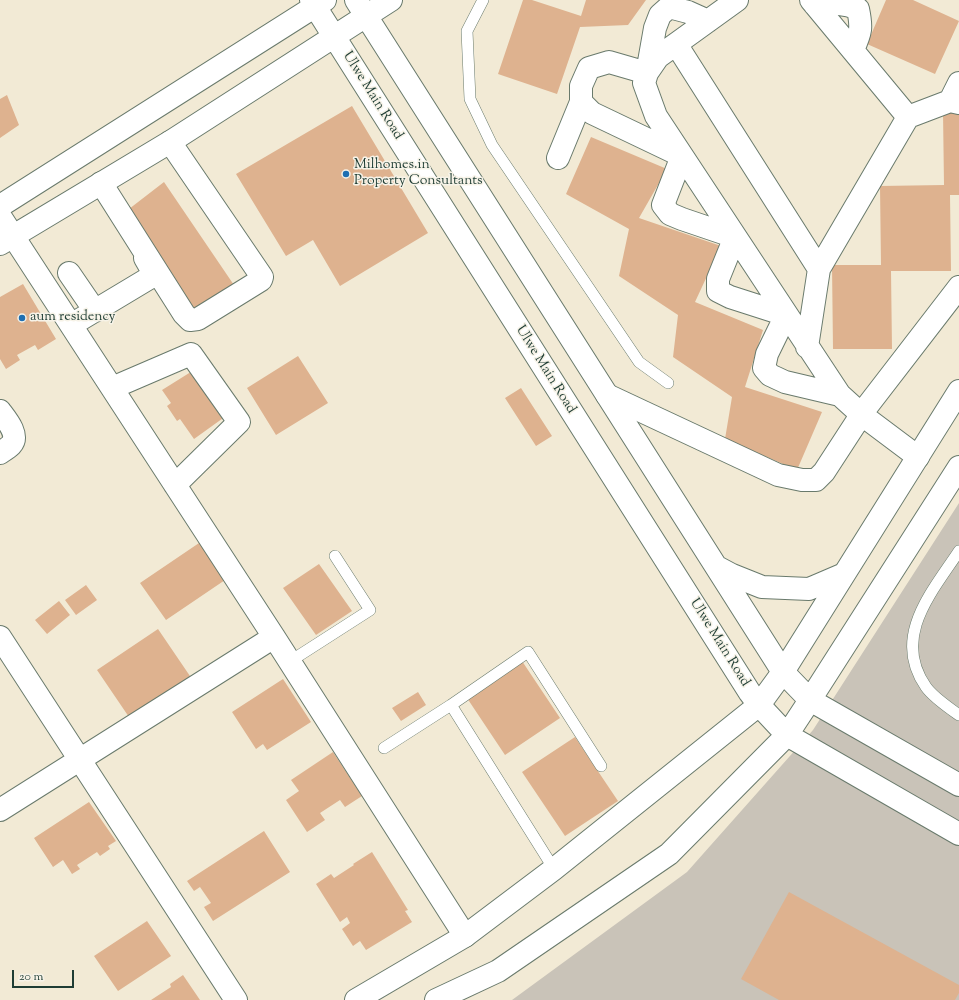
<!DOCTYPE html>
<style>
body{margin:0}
#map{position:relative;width:959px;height:1000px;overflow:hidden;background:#f2ead5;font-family:"Sorts Mill Goudy",serif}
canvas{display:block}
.scale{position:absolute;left:12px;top:970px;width:62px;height:18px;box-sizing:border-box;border:2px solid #1f3d34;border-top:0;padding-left:5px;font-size:12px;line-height:14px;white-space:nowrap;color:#1f3d34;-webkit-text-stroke:3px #f7f3e8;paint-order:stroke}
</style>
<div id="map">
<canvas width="959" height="1000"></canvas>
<div class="scale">20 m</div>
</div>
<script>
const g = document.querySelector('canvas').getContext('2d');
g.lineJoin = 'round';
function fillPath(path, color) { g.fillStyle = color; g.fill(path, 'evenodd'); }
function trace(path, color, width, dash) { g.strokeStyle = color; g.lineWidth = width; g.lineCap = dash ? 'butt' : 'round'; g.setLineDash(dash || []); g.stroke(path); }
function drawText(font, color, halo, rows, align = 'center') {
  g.font = font + ' "Sorts Mill Goudy",serif'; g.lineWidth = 3; g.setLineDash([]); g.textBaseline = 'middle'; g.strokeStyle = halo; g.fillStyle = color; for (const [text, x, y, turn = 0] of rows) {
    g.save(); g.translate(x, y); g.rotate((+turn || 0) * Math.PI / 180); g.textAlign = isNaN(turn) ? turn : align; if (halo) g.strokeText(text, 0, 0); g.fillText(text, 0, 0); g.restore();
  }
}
fillPath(new Path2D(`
 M959 503V1000H512L687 872 813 730Z`), '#c9c3b8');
fillPath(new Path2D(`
 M523 0H532L581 16 586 0H646L628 25 580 27 557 94 498 74Z
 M886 0H913L959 21 935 74 867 44Z
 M7 95 19 125 0 138V99Z
 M352 106 428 233 340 286 313 240 286 256 236 174Z
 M943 112H959V195H950L951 271H891L892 349H833L832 265H881L880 186 944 185Z
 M591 137 667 169 639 218 721 246 695 302 763 330 745 387 822 412 797 470 725 439 732 397 673 357 678 315 619 276 629 229 566 194Z
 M164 182 238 291 194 313 129 209Z
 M23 284 56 339 38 350 35 345 17 355 20 360 6 369 0 359V297Z
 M298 356 328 403 276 435 247 388Z
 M194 370 226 416 194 439 180 419 177 421 167 406 171 403 162 390Z
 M521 388 552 436 536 446 505 398Z
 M202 541 228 578 166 620 140 583Z
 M319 564 352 611 316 635 283 588Z
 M86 585 97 600 76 615 65 600Z
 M59 601 70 615 47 634 35 620Z
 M158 629 192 679 131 720 97 670Z
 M522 661 560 718 505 755 467 698Z
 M283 679 311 722 267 750 263 744 256 749 232 712Z
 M418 692 426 705 401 721 392 708Z
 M575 737 618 801 565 836 522 772Z
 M333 752 362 796 345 807 340 800 320 813 325 820 307 832 286 800 299 791 291 780Z
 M89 802 116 841 108 846 110 849 100 856 97 852 77 865 80 869 72 874 63 860 53 867 34 838Z
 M264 831 290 872 213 921 204 907 211 903 200 887 194 891 187 881Z
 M372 852 408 910 405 911 412 922 366 950 360 941 353 946 342 929 350 923 347 917 340 922 316 884 331 874 334 878 354 865 353 864Z
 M789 892 959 985V993L955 1000H779L741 979Z
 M147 921 171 956 118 991 94 956Z
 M183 975 200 1000H151L171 987 170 984Z`), '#deb28f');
const service = new Path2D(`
 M483 0 467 31 470 99 492 145 639 362 668 383
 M959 551C932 592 891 637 926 687 933 697 949 708 959 715
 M289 662 370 610 335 556
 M451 705 528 652 601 766
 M384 748 451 705 554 869`);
const minor = new Path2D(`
 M737 0 658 57 647 73 644 83 656 116 840 395 862 415 918 457
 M815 5C830 4 843 2 858 9 862 28 861 32 853 50
 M708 21 688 12 669 7 660 15 655 28 647 73 609 62 589 68 581 86V102L592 113 682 156 663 205 670 214 682 219 735 237 718 279V291L730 297 786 315 767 354 764 368 770 375 785 382 840 395
 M676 44 819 269
 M959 83 950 101 959 103
 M908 117 950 101
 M558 158 581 102
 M101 183 184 314 190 320 198 319 261 280 262 277 170 142
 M0 216 274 637 465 936
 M69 273 95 311
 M71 325 151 277 153 272 145 258
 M807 347 819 269 908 117 811 0
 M112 388 191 354 239 422 175 485
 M607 395 778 475 802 480H816L824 472 865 409 959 287
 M0 411C6 419 20 435 11 445 8 448 3 451 0 453
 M0 637 236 1000
 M0 810 274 637`);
const tertiary = new Path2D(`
 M311 0 750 693 759 705 787 735 959 834
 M356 0 783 672 810 700 959 785
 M0 206 325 0
 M0 244 170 142 391 0
 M717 567 732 575 762 587 809 589 844 574
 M356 1000 465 936 554 869 759 705 783 672 959 391
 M436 1000 498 971 669 854 787 735 810 700 959 467`);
trace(service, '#697a6c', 12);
trace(minor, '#697a6c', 24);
trace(tertiary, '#697a6c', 24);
trace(service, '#fff', 11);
trace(minor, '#fff', 22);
trace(tertiary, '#fff', 22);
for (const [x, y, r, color] of [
 [346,174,4,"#1f6fb2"],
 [22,318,4,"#1f6fb2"]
]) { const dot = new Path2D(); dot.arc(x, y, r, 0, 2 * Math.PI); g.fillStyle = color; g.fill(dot); trace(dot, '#f7f3e8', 1.5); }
drawText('14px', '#1f3d34', '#f7f3e8', [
 ["Ulwe Main Road",372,96,58],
 ["Ulwe Main Road",545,370,58],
 ["Ulwe Main Road",719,643,58]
]);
drawText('14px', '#1f3d34', '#f7f3e8', [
 ["Milhomes.in",354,166],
 ["Property Consultants",354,182],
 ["aum residency",30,318]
], 'left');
</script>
